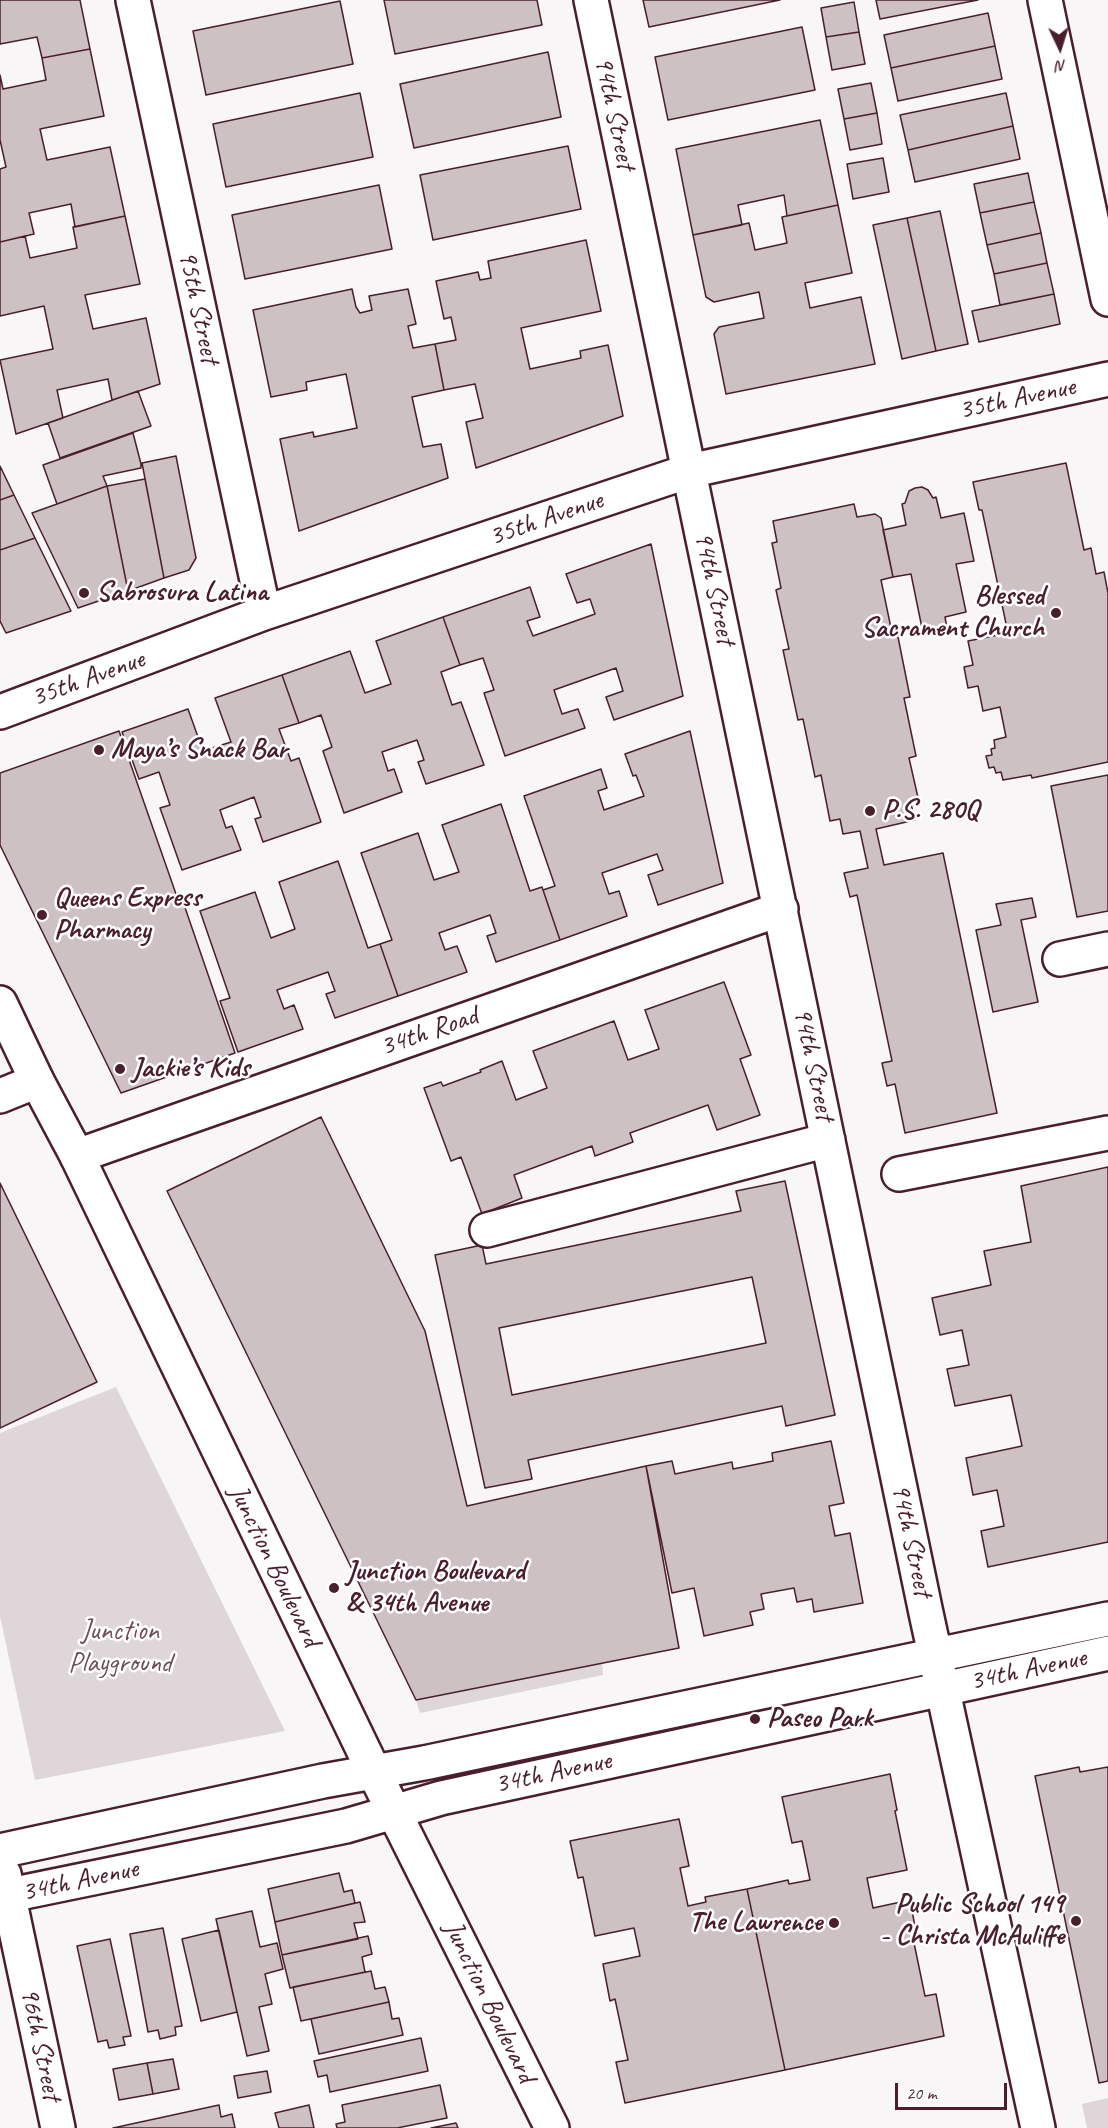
<!DOCTYPE html>
<meta charset="utf-8">
<style>
body{margin:0}
#map{position:relative;width:1108px;height:2128px;overflow:hidden;background:#f8f6f7;font-family:Caveat,sans-serif}
canvas{display:block}
.north{position:absolute;left:1030px;top:18px;width:60px;height:60px;-webkit-text-stroke:4px #fff;paint-order:stroke;rotate:176deg;font-size:16px;font-weight:700;line-height:24px;text-align:center;color:#4a1f2b}
.north::after{content:'';display:block;margin:auto;width:21px;height:27px;background:#4a1f2b;clip-path:polygon(50% 0,100% 100%,50% 72%,0 100%)}
.scale{position:absolute;left:895px;top:2083px;width:112px;height:27px;box-sizing:border-box;border:3px solid #4a1f2b;border-top:0;padding-left:8px;font-size:18px;line-height:21px;white-space:nowrap;color:#4a1f2b;-webkit-text-stroke:4px #fff;paint-order:stroke}
</style>
<div id="map">
<canvas width="1108" height="2128"></canvas>
<div class="north">N</div>
<div class="scale">20 m</div>
</div>
<script>
const g = document.querySelector('canvas').getContext('2d');
g.lineJoin = 'round';
function fillPath(path, color) { g.fillStyle = color; g.fill(path, 'evenodd'); }
function trace(path, color, width, dash) { g.strokeStyle = color; g.lineWidth = width; g.lineCap = dash ? 'butt' : 'round'; g.setLineDash(dash || []); g.stroke(path); }
function drawText(font, color, halo, rows, align = 'center') {
  g.font = font + ' Caveat,sans-serif'; g.lineWidth = 5; g.setLineDash([]); g.textBaseline = 'middle'; g.strokeStyle = halo; g.fillStyle = color; for (const [text, x, y, turn = 0] of rows) {
    g.save(); g.translate(x, y); g.rotate((+turn || 0) * Math.PI / 180); g.textAlign = isNaN(turn) ? turn : align; if (halo) g.strokeText(text, 0, 0); g.fillText(text, 0, 0); g.restore();
  }
}
fillPath(new Path2D(`
 M116 1387 285 1731 35 1780 0 1616V1433Z
 M602 1662 603 1675 420 1713 416 1700Z
 M1108 2098V2128H1087L1082 2104Z`), '#ded6d9');
const building = new Path2D(`
 M0 0H80L90 49 42 58 37 37 0 44Z
 M384 0H537L542 25 395 54Z
 M643 0H780L649 27Z
 M876 0H978L880 19Z
 M340 1 353 64 206 95 193 31Z
 M854 2 859 32 826 37 821 8Z
 M988 13 995 46 891 68 884 35Z
 M802 27 815 90 668 120 655 57Z
 M859 32 865 64 832 70 826 37Z
 M995 46 1002 79 898 101 891 68Z
 M90 49 104 116 40 129 47 160 110 147 125 216 75 227 71 204 29 213 34 234 0 242V169L6 167 0 140V75L3 89 46 80 42 58Z
 M548 52 561 117 414 148 400 84Z
 M871 83 877 113 844 119 838 89Z
 M360 93 373 157 226 187 213 124Z
 M1006 93 1013 126 908 150 900 115Z
 M877 113 882 144 850 150 844 119Z
 M820 120 838 205 787 216 784 195 738 205 742 225 693 235 676 149Z
 M1013 126 1020 159 915 182 908 150Z
 M568 146 581 209 433 240 420 175Z
 M883 158 889 192 853 199 847 164Z
 M1028 173 1034 202 980 213 974 184Z
 M379 185 392 249 245 279 232 215Z
 M1034 202 1041 233 987 245 980 213Z
 M838 205 852 273 805 283 810 308 861 297 875 364 726 394 714 334 719 327 764 318 759 292 714 302 706 297 693 235 749 223 755 250 787 243 782 217Z
 M940 211 968 344 936 351 907 218Z
 M125 216 140 284 85 295 93 329 146 318 160 384 112 400 108 379 57 390 63 418 16 434 0 360 53 349 44 306 0 316V242L25 236 30 258 77 248 73 227Z
 M907 218 936 351 902 359 873 225Z
 M1041 233 1047 263 994 274 987 245Z
 M586 240 601 311 521 328 530 369 581 358 580 351 608 345 623 416 476 468 466 422 483 418 475 384 444 390 435 344 456 340 451 317 444 319 436 281 478 272 480 280 491 278 488 261Z
 M1047 263 1054 294 1000 305 994 274Z
 M352 289 356 307 360 313 372 310 369 296 408 289 416 324 408 326 413 348 435 344 444 390 412 397 423 447 441 444 448 478 299 531 280 439 313 432 314 437 357 428 346 374 306 382 307 390 271 397 253 310Z
 M1054 294 1060 324 979 342 972 311Z
 M138 391 151 426 60 458 48 423Z
 M133 433 141 464V468L103 476 107 486 57 504 43 465Z
 M176 456 196 558 189 570 164 578 142 463Z
 M1066 463 1084 550 1091 548 1096 574 1104 572 1108 593V762L1032 778 1031 775 1003 780 1001 772 996 773 994 767 989 768 986 756 992 755 991 749 995 748 994 740 1006 737 1000 707 983 711 978 686 968 688 964 667 973 665 968 641 1008 633 982 510H979L973 482Z
 M0 466 14 495 0 500Z
 M145 479 164 578 128 591 107 486Z
 M107 486 128 591 78 608 32 513Z
 M922 487 928 490 933 498 936 497 941 518 964 513 974 561 956 564 966 612 945 617 947 628 923 633 911 574 893 577 883 530 906 525 902 504 905 503 909 491 915 488Z
 M14 495 35 538 0 550V500Z
 M854 504 857 517 875 514 881 518 893 577 881 580 891 628 896 627 910 697 904 698 916 756 909 758 919 802 911 804 915 820 876 829 884 865 943 853 997 1113 905 1133 895 1084 887 1086 882 1063 892 1061 857 895 850 897 844 873 868 868 860 831 843 834 840 819 830 821 821 775 815 777 803 719 798 720 783 650 789 649 776 590 781 588 772 543 777 542 773 521Z
 M35 538 71 611 6 633 0 621V550Z
 M651 544 683 696 614 720 606 697 623 691 616 668 554 690 562 714 578 709 585 728 505 756 484 693 494 690 483 658 460 665 443 617 530 587 540 617 527 621 533 636 595 614 590 599 577 603 566 574Z
 M443 617 460 665 441 672 452 705 461 702 484 765 426 784 418 762 424 760 417 740 382 752 388 771 394 769 402 792 344 813 323 751 332 747 321 715 299 723 282 675 350 651 365 693 391 684 376 641Z
 M282 675 299 723 279 729 291 761 299 758 321 822 263 842 255 819 261 817 254 797 220 810 226 828 232 826 241 850 182 870 160 808 170 805 159 772 139 779 122 732 188 709 203 751 231 742 215 698Z
 M119 731 176 894 180 893 235 1053 121 1093 0 845V773Z
 M690 731 723 883 658 905 648 875 663 870 657 854 602 873 609 894 619 891 627 916 560 940 543 890 555 886 524 796 601 769 607 788 598 791 604 810 644 796 636 775 633 776 625 754Z
 M1108 775V911L1077 917 1051 786Z
 M501 804 530 891 542 887 560 940 496 962 487 936 496 933 490 915 439 933 445 950 457 946 467 972 398 996 380 944 392 940 361 853 418 833 434 880 459 872 442 825Z
 M338 861 368 948 380 944 398 996 335 1018 326 994 335 991 328 972 277 990 284 1009 294 1005 303 1029 238 1052 220 1001 230 998 200 911 255 892 271 938 295 929 279 882Z
 M1032 898 1036 917 1021 920 1038 1002 993 1012 976 930 1001 925 996 904Z
 M724 982 751 1055 740 1059 760 1115 717 1130 708 1105 630 1133 633 1142 595 1156 592 1146 514 1175 522 1198 482 1214 461 1157 451 1161 424 1088 441 1082 443 1086 481 1072 480 1070 502 1061 516 1100 547 1088 533 1051 614 1021 628 1060 659 1049 645 1010Z
 M321 1117 425 1331 467 1506 646 1466 679 1648 416 1700 167 1191Z
 M1108 1167V1542L988 1567 981 1531 1004 1526 997 1490 973 1495 966 1458 1022 1446 1011 1395 955 1406 947 1369 969 1365 962 1330 940 1335 932 1298 991 1285 984 1251 1031 1242 1021 1186Z
 M785 1181 835 1415 786 1426 782 1406 528 1460 532 1479 485 1488 435 1255 482 1245 486 1264 741 1211 736 1191ZM752 1277 766 1343 512 1395 499 1328Z
 M0 1183 97 1382 0 1428Z
 M831 1441 844 1503 829 1506 835 1536 850 1533 863 1603 814 1612 812 1599 797 1602 794 1588 761 1594 764 1609 750 1612 753 1625 704 1636 694 1588 672 1593 646 1466 672 1461 675 1474 732 1462 733 1469 773 1461 772 1453Z
 M1079 1767 1080 1772 1108 1767V2081L1099 2083 1035 1776Z
 M890 1774 897 1810 895 1811 907 1870 867 1878 873 1908 910 1900 917 1937 913 1938 925 1996 936 1994 944 2036 785 2070 747 1889 788 1880 789 1884 810 1880 802 1841 792 1843 782 1797Z
 M679 1819 689 1866 680 1868 688 1906 706 1902 705 1897 747 1889 785 2070 625 2103 616 2062 628 2060 615 1999 610 2001 603 1964 640 1956 634 1928 595 1936 583 1877 578 1878 570 1841Z
 M339 1873 344 1892 352 1890 355 1903 275 1922 268 1889Z
 M360 1902 365 1922 354 1923 358 1939 282 1955 275 1922Z
 M252 1911 260 1947 277 1943 283 1969 265 1974 272 2004 259 2007 269 2051 247 2056 216 1919Z
 M163 1928 182 2026 175 2027 176 2035 160 2039 158 2030 148 2032 130 1934Z
 M219 1930 237 2012 201 2021 182 1939Z
 M368 1936 372 1954 362 1957 365 1972 290 1988 282 1955Z
 M110 1939 131 2036 123 2037 125 2045 109 2048 107 2040 98 2042 77 1946Z
 M371 1971 375 1989 385 1987 389 2002 301 2021 293 1987Z
 M389 2002 392 2019 399 2018 403 2035 319 2054 311 2019Z
 M421 2038 428 2071 330 2092 327 2075 318 2077 314 2061Z
 M173 2059 179 2089 153 2094 147 2063Z
 M147 2063 153 2094 119 2100 113 2069Z
 M267 2071 271 2092 238 2098 234 2076Z
 M440 2085 447 2118 397 2128H337L336 2124 345 2122 342 2105Z
 M219 2105 221 2117 232 2114 235 2128H113Z
 M309 2105 314 2128H279L275 2113Z
 M456 2123 458 2128H431Z`);
fillPath(building, '#cdc1c4');
trace(building, '#4a1f2b', 1.5);
const minor = new Path2D(`
 M133 0 264 613
 M591 0 926 1613 1038 2128
 M1045 0 1108 299
 M0 712 264 613 689 471 1108 379
 M1060 959 1108 949
 M0 1096 37 1081
 M77 1156 781 909
 M899 1174 1108 1133
 M487 1230 828 1140
 M0 1851 323 1781 424 1763 1108 1619
 M4 1874 58 2128
 M0 1897 346 1826 441 1798 1108 1653`);
const major = new Path2D(`
 M0 1003 37 1081 77 1156 374 1772 552 2128`);
trace(minor, '#4a1f2b', 38);
trace(major, '#4a1f2b', 38);
trace(minor, '#fff', 33);
trace(major, '#fff', 33);
for (const [x, y, r, color] of [
 [84,593,6,"#4a1f2b"],
 [1056,613,6,"#4a1f2b"],
 [99,750,6,"#4a1f2b"],
 [870,811,6,"#4a1f2b"],
 [42,915,6,"#4a1f2b"],
 [120,1069,6,"#4a1f2b"],
 [334,1588,6,"#4a1f2b"],
 [755,1719,6,"#4a1f2b"],
 [1076,1921,6,"#4a1f2b"],
 [834,1923,6,"#4a1f2b"]
]) { const dot = new Path2D(); dot.arc(x, y, r, 0, 2 * Math.PI); g.fillStyle = color; g.fill(dot); trace(dot, '#fff', 2); }
drawText('28px', '#4a1f2b', '#fff', [
 ["94th Street",614,113,78],
 ["95th Street",198,307,78],
 ["35th Avenue",1017,399,-12],
 ["35th Avenue",546,519,-19],
 ["94th Street",714,588,78],
 ["35th Avenue",88,679,-20],
 ["34th Road",429,1032,-19],
 ["94th Street",813,1064,78],
 ["94th Street",911,1540,78],
 ["Junction Boulevard",274,1566,64],
 ["34th Avenue",1028,1670,-12],
 ["34th Avenue",553,1773,-12],
 ["34th Avenue",80,1881,-12],
 ["Junction Boulevard",489,2002,64],
 ["96th Street",40,2044,78]
]);
drawText('bold 28px', '#4a1f2b', '#fff', [
 ["Sabrosura Latina",96,593],
 ["Blessed",1044,597,"right"],
 ["Sacrament Church",1044,629,"right"],
 ["Maya’s Snack Bar",111,750],
 ["P.S. 280Q",882,811],
 ["Queens Express",54,899],
 ["Pharmacy",54,931],
 ["Jackie’s Kids",132,1069],
 ["Junction Boulevard",346,1572],
 ["& 34th Avenue",346,1604],
 ["Paseo Park",767,1719],
 ["Public School 149",1064,1905,"right"],
 ["- Christa McAuliffe",1064,1937,"right"],
 ["The Lawrence",822,1923,"right"]
], 'left');
drawText('28px', '#6f4d56', '#fff', [
 ["Junction",120,1632],
 ["Playground",120,1664]
]);
</script>
